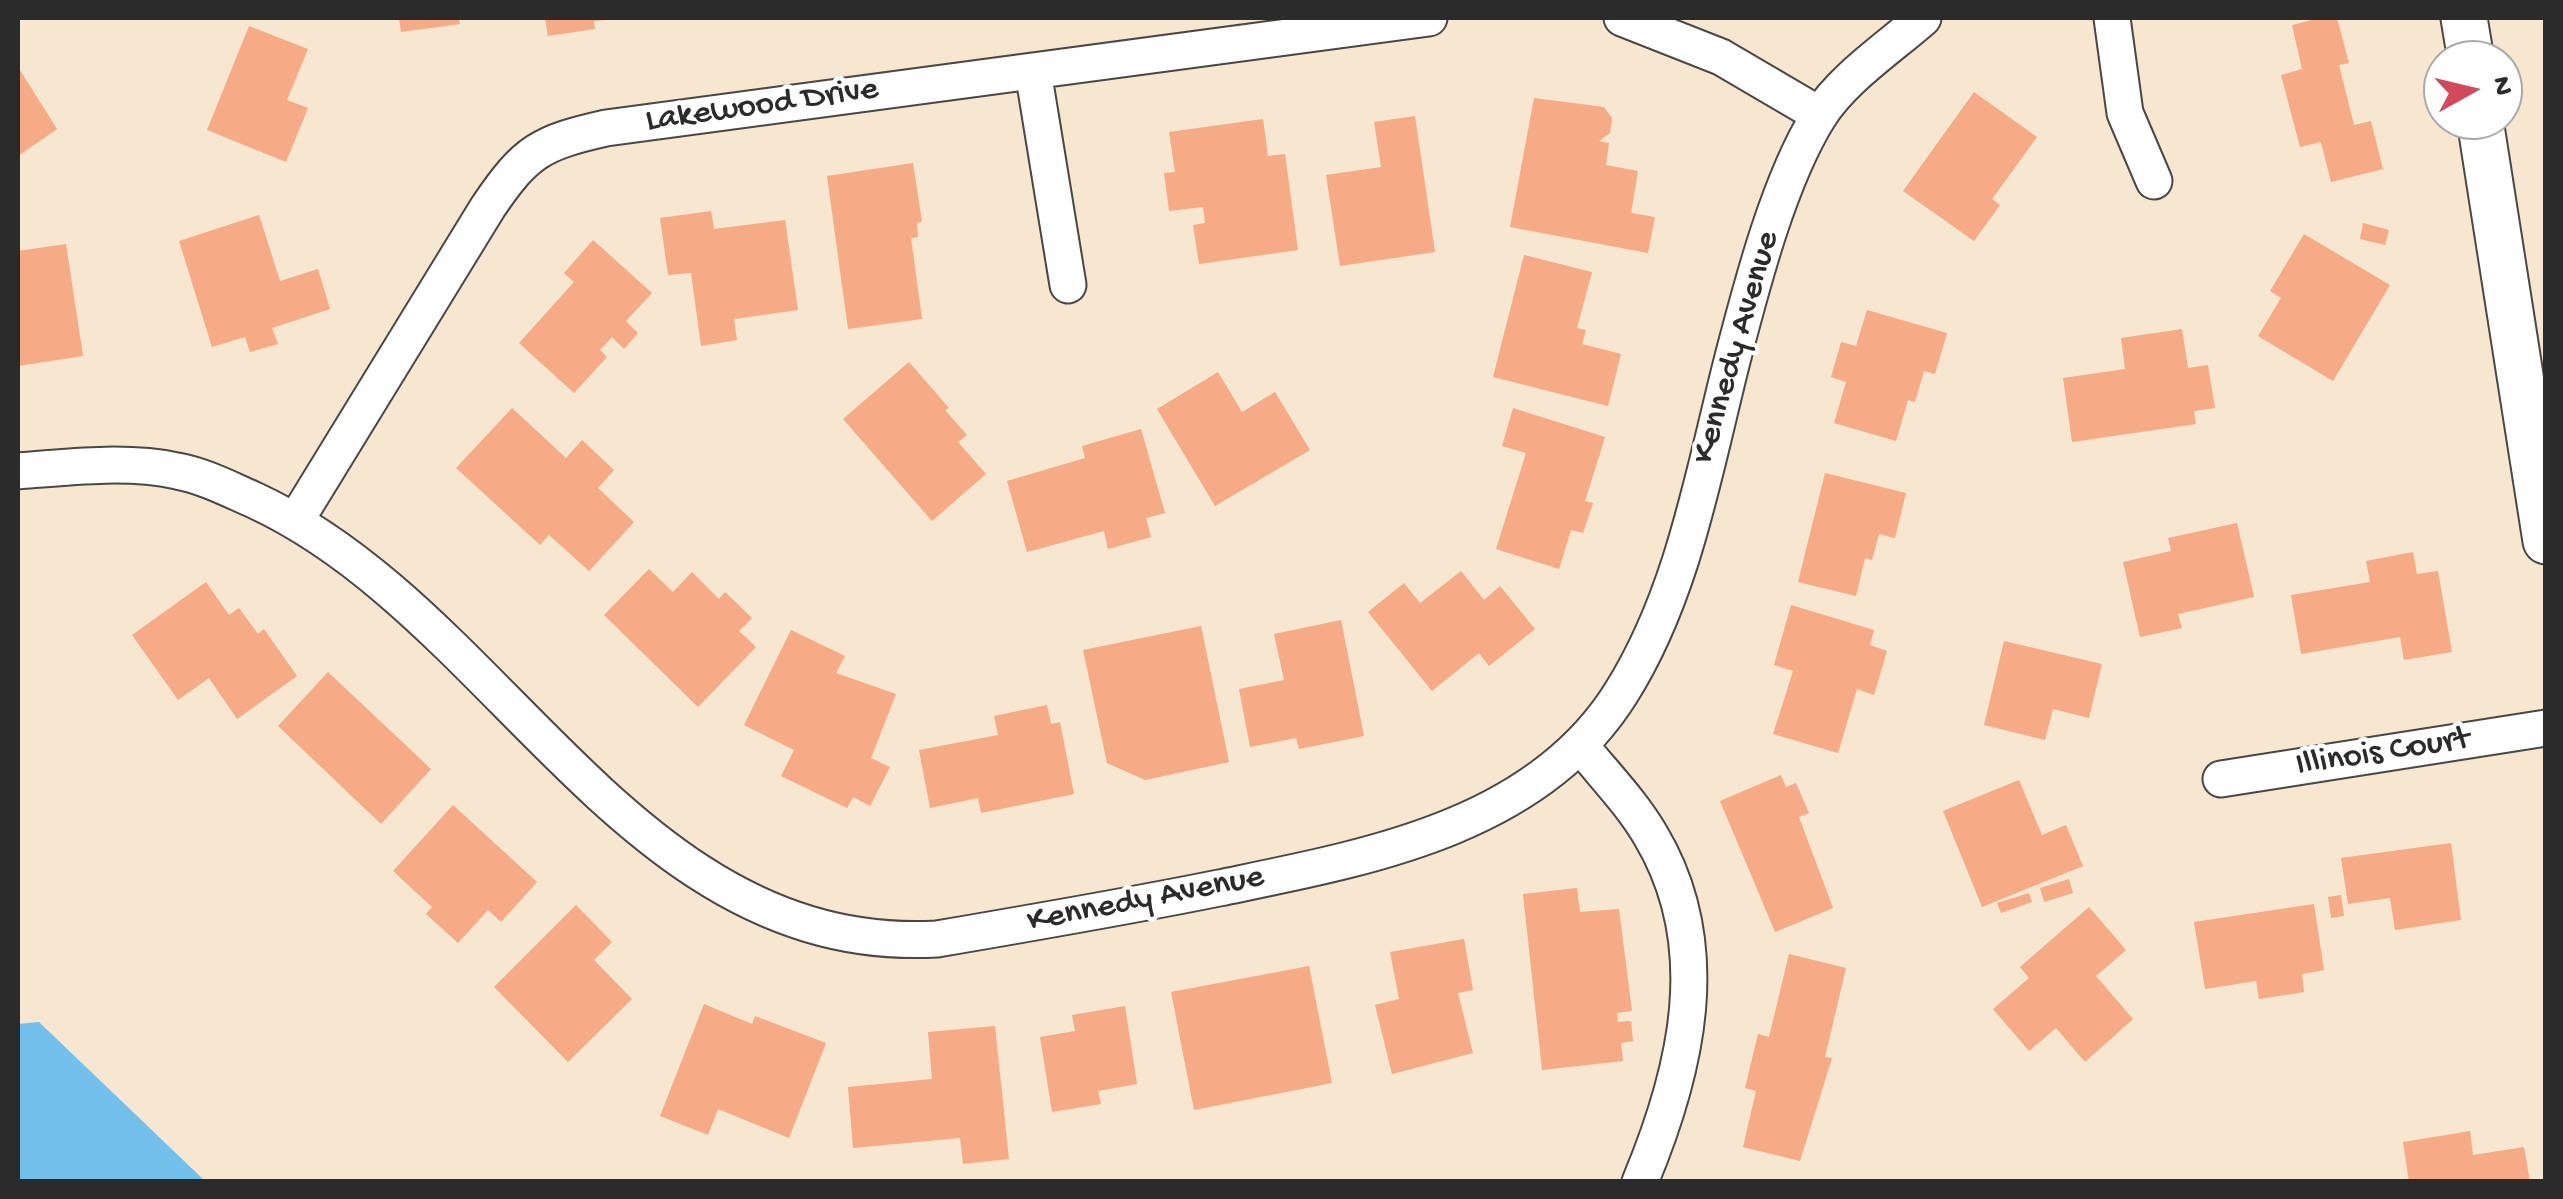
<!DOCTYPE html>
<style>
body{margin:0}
#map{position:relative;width:2563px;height:1199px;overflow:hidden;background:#f7e6d0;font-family:"Gochi Hand",sans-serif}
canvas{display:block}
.frame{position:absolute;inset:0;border:20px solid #2b2b2b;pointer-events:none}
.north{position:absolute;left:2423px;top:40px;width:100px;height:100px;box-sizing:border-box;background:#fff;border:2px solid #aaa;border-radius:50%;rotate:82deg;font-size:28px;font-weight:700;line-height:40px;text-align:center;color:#2b2b2b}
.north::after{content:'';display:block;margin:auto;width:35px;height:45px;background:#d1495b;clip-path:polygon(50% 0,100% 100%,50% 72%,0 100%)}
</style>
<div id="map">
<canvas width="2563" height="1199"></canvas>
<div class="frame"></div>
<div class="north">N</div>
</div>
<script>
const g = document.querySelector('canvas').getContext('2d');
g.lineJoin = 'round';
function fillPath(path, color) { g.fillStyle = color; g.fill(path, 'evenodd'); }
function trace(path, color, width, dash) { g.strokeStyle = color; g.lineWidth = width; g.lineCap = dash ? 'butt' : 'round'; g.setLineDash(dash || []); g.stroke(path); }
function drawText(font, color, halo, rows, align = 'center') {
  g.font = font + ' "Gochi Hand",sans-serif'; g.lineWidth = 9; g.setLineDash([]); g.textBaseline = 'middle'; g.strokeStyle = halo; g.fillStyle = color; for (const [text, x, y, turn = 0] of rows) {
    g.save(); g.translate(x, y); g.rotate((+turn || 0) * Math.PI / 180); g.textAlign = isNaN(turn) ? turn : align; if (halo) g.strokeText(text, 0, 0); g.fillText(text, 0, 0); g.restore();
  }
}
fillPath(new Path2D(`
 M39 1022 205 1181H18V1024Z`), '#72c1ed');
fillPath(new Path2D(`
 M399 18H459L460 24 401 32Z
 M545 18H605V20L594 21 595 29 548 36Z
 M2320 18H2337L2349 63 2339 65 2354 125 2371 121 2383 169 2331 182 2321 142 2300 147 2281 75 2302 69 2292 25Z
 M249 26 308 49 287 100 308 108 286 162 207 130Z
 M18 67 57 129 18 156Z
 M1974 92 2037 137 1992 199 2000 205 1974 241 1903 191Z
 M1534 98 1604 107 1612 118 1610 133 1599 141 1609 143 1606 165 1638 171 1631 213 1655 217 1648 253 1510 227Z
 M1415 116 1435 252 1340 266 1326 175 1381 167 1374 122Z
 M1263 119 1268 156 1285 154 1298 250 1199 264 1193 225 1205 223 1203 207 1169 211 1164 173 1175 172 1169 132Z
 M913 163 922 222 917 223 918 237 911 238 922 319 848 329 827 176Z
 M711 211 714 229 785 220 798 310 734 319 737 340 701 346 691 273 668 275 660 218Z
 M259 215 280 281 318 269 330 309 272 328 278 344 250 352 245 337 212 347 179 241Z
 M2363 223 2389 230 2385 245 2360 239Z
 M2304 234 2390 285 2333 381 2258 336 2281 298 2270 291Z
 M593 240 652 293 626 321 638 333 624 349 612 337 600 350 607 357 574 393 519 343 574 282 564 273Z
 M66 244 83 356 18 366V251Z
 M1524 255 1592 272 1577 328 1586 330 1582 344 1621 354 1608 406 1493 377Z
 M1867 310 1947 333 1935 374 1924 371 1915 402 1908 400 1896 441 1834 423 1846 382 1831 377 1841 342 1856 346Z
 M2182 329 2188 368 2208 365 2215 408 2194 411 2196 424 2072 442 2063 378 2125 369 2121 338Z
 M909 362 949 408 945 410 967 435 958 442 986 474 932 521 843 419Z
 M1218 372 1242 412 1275 392 1310 450 1215 506 1157 409Z
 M512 408 566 458 582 440 614 470 598 488 634 522 589 571 549 535 540 545 456 468Z
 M1513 408 1605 437 1585 501 1593 503 1583 533 1571 530 1559 569 1496 549 1526 453 1502 446Z
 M1141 429 1165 513 1146 518 1151 537 1108 549 1104 531 1027 552 1007 481 1085 458 1082 446Z
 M1825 473 1906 493 1895 538 1879 534 1872 560 1865 558 1856 596 1798 582Z
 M2237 523 2254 597 2178 614 2182 628 2140 637 2123 562 2171 551 2168 538Z
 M2413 552 2417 574 2438 571 2452 652 2404 660 2400 637 2301 654 2291 595 2370 582 2366 561Z
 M649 569 673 592 692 572 719 599 725 592 752 618 739 631 756 647 698 707 604 615Z
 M1461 571 1484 600 1500 586 1535 629 1489 666 1479 653 1432 691 1368 612 1404 583 1420 603Z
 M206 582 229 615 239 608 258 634 264 629 297 676 237 719 209 678 178 700 132 635Z
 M1791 605 1874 630 1870 645 1887 651 1874 695 1857 689 1838 753 1773 734 1793 671 1774 665Z
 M1341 620 1364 736 1299 749 1296 738 1250 747 1239 689 1284 680 1274 634Z
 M1201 626 1229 762 1145 780 1107 763 1083 650Z
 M791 630 845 656 836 673 896 694 871 758 890 767 870 806 853 797 847 808 781 776 794 750 744 725Z
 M2004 641 2102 664 2089 718 2053 709 2045 740 1984 725Z
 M328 672 431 769 381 824 278 726Z
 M1047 705 1051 724 1060 722 1074 794 981 813 978 798 930 808 919 750 998 735 994 716Z
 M1781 775 1786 787 1796 783 1809 813 1799 817 1833 908 1775 932 1720 801Z
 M2019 780 2042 835 2066 825 2083 866 1982 907 1943 811Z
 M453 805 537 882 501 922 488 910 458 943 426 914 432 907 393 871Z
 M2451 843 2461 920 2395 930 2390 898 2348 904 2341 858Z
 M2069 879 2073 893 2044 902 2040 888Z
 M1577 888 1580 912 1619 909 1632 1011 1617 1013 1618 1022 1631 1021 1633 1041 1621 1043 1623 1061 1542 1070 1523 894Z
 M2029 893 2032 902 2001 913 1997 903Z
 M2341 895 2344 916 2331 918 2328 897Z
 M2314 904 2324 970 2302 974 2304 992 2259 999 2256 981 2205 989 2194 922Z
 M576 905 612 942 594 960 632 999 568 1062 494 987Z
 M2089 907 2126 950 2096 976 2133 1019 2085 1062 2056 1028 2029 1051 1993 1009 2029 978 2020 967Z
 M1464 939 1473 990 1458 993 1473 1053 1392 1074 1375 1005 1399 999 1390 952Z
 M1789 954 1846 968 1825 1057 1832 1058 1800 1161 1743 1147 1756 1091 1745 1088 1758 1034 1769 1037Z
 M1309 966 1332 1083 1194 1110 1171 992Z
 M704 1004 752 1024 755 1016 826 1043 789 1138 718 1109 708 1135 660 1116Z
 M1125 1006 1137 1084 1098 1091 1101 1104 1052 1112 1040 1037 1075 1031 1072 1015Z
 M995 1026 1009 1159 963 1164 960 1138 853 1148 848 1087 932 1079 928 1032Z
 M2470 1131 2473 1155 2524 1147 2530 1182H2409L2403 1142Z`), '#f6aa85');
const minor = new Path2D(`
 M1622 18 1721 57 1820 115
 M2112 18 2125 113 2154 181
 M1033 71 1068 285
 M18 471C67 467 127 460 177 471 204 476 229 489 254 500 502 614 630 956 937 939 1031 923 1125 907 1219 888 1364 858 1536 829 1621 693 1684 593 1704 470 1733 357 1752 284 1779 180 1819 116 1843 78 1890 47 1923 18
 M296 520 488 207C526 151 540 143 606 128L1429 18
 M1581 746C1604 775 1632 803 1651 836 1717 947 1686 1072 1640 1182
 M2221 779 2546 728`);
const tertiary = new Path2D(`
 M2464 18 2471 60
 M2480 120 2546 541`);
trace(minor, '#4a4744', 39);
trace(tertiary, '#4a4744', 49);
trace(minor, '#fff', 35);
trace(tertiary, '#fff', 45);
drawText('35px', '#2b2b2b', '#fff', [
 ["Lakewood Drive",762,107,-8],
 ["Kennedy Avenue",1738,348,-74],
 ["Illinois Court",2383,754,-9],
 ["Kennedy Avenue",1146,901,-11]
]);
</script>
